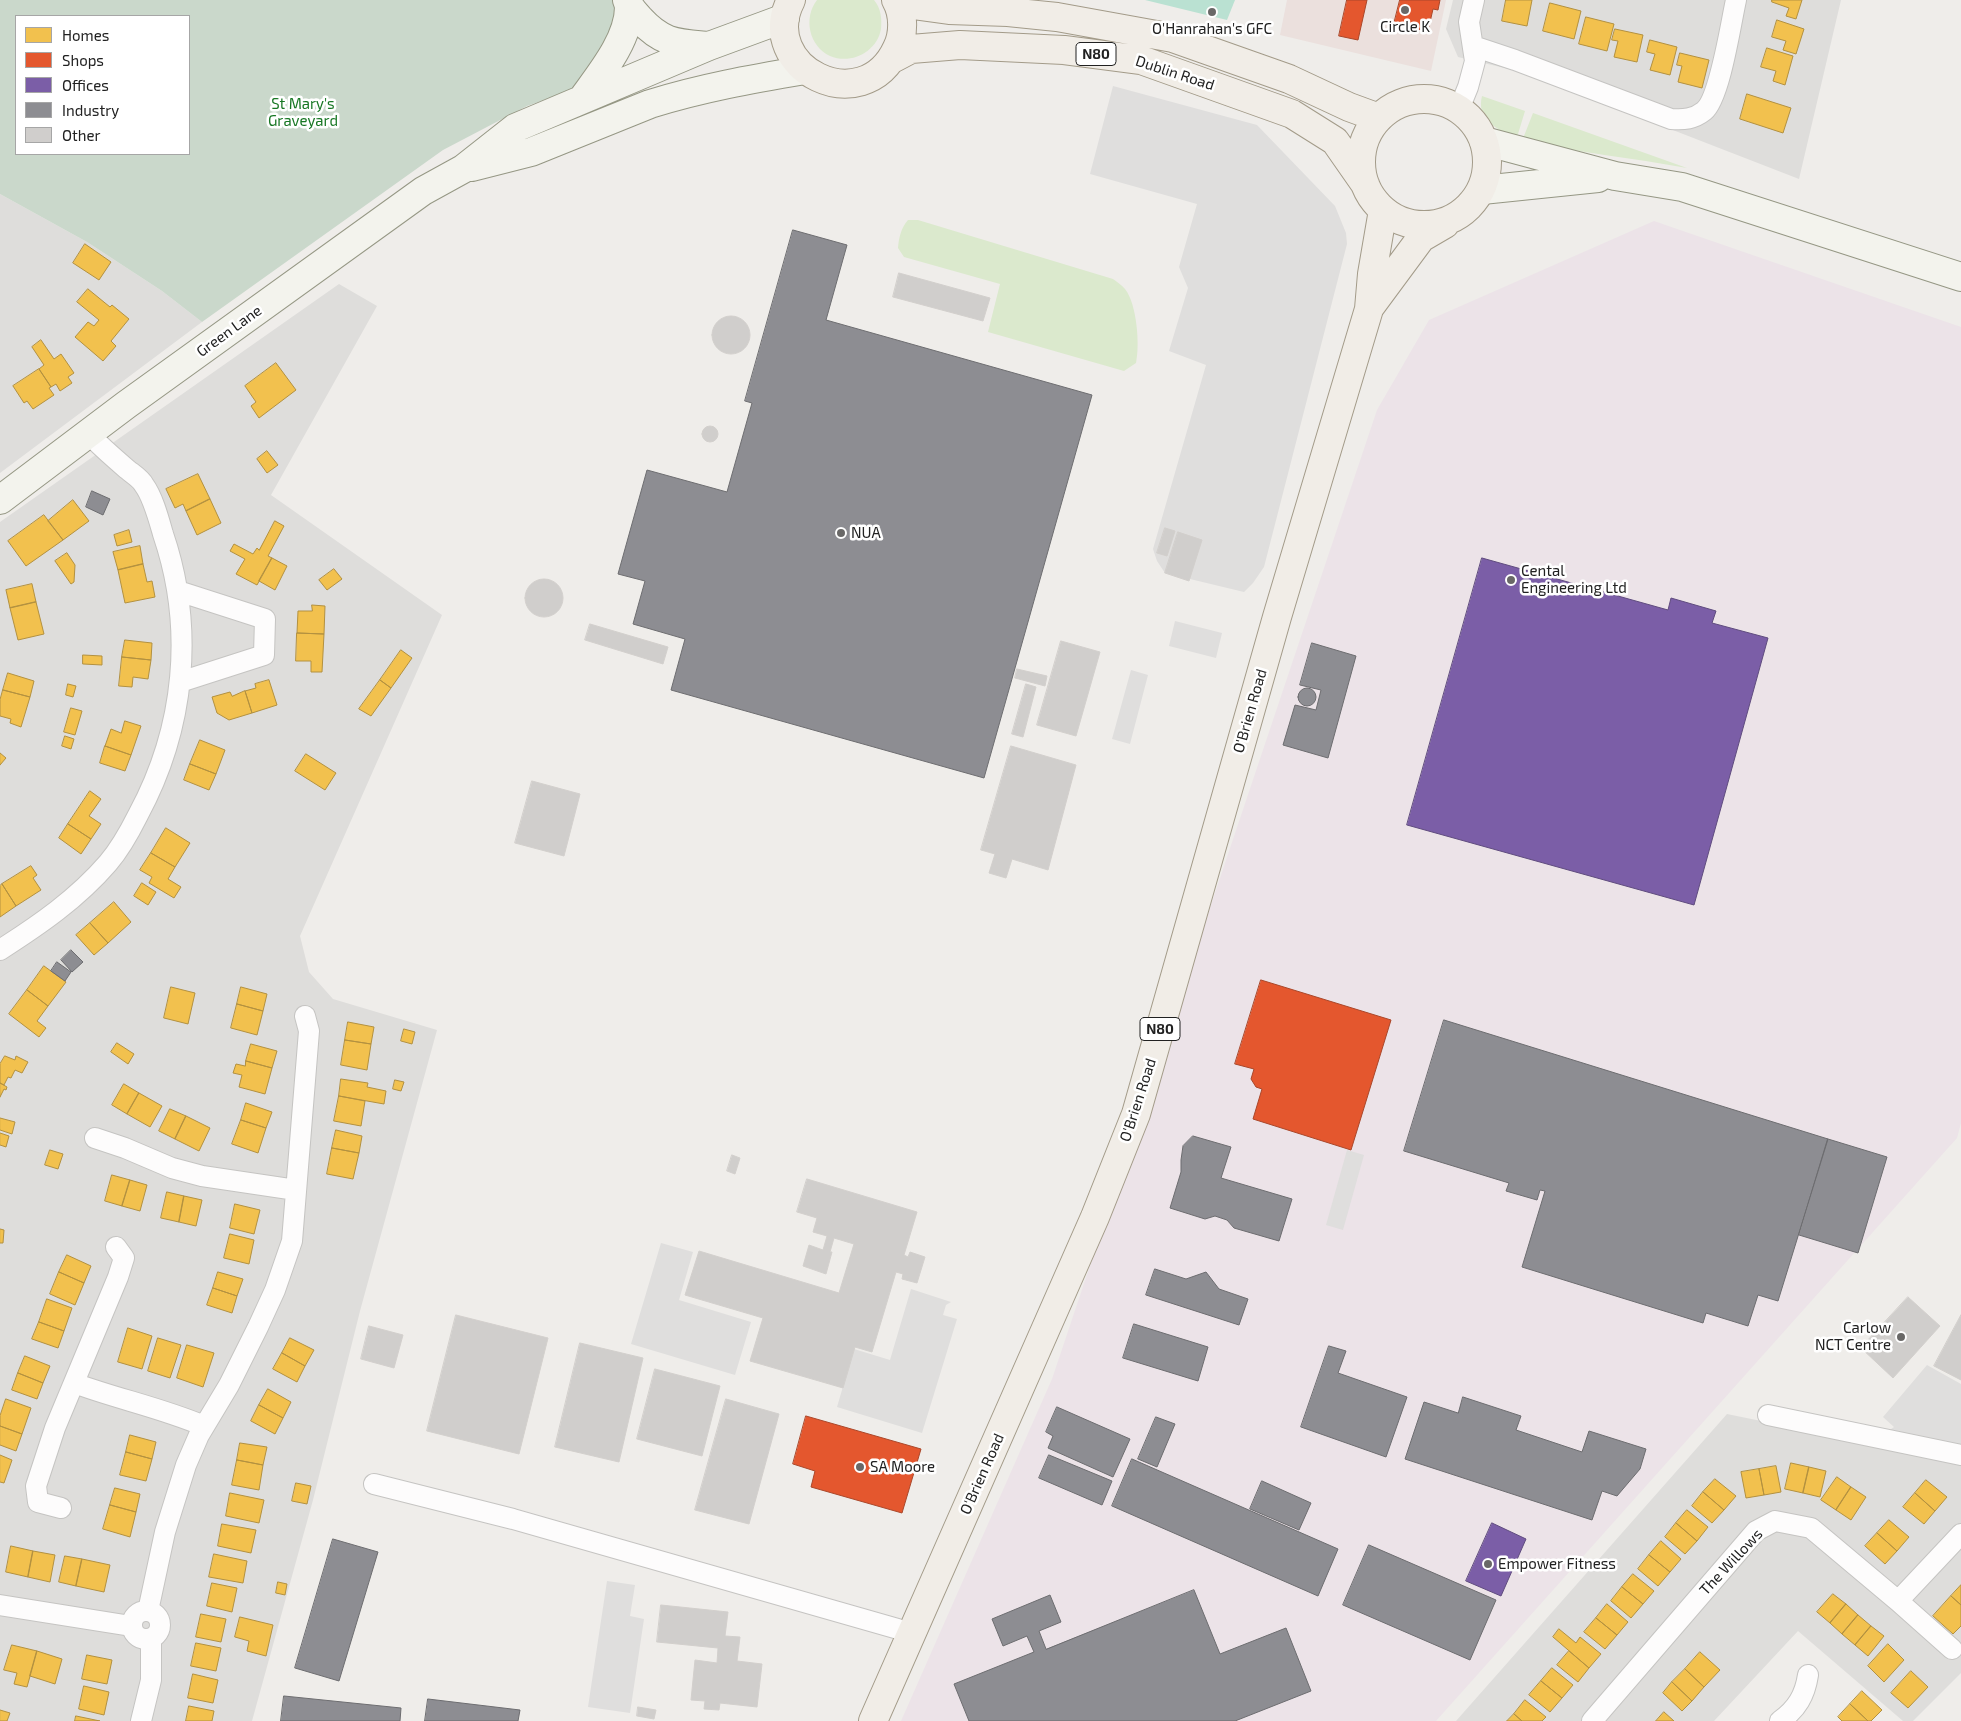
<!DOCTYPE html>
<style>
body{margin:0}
#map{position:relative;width:1961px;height:1721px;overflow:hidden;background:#efedea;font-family:"Exo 2",sans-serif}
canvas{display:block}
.legend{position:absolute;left:15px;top:15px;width:175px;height:140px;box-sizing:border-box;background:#fff;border:1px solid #a6a6a6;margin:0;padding:6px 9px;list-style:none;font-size:15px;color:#212121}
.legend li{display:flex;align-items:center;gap:10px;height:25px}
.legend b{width:25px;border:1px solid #a6a6a6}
</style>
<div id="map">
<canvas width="1961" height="1721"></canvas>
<ul class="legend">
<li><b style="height:14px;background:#f2c14e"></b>Homes</li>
<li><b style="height:14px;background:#e4572e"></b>Shops</li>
<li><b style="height:14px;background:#7b5ea7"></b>Offices</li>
<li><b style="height:14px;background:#8d8d92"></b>Industry</li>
<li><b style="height:14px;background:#d0cecc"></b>Other</li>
</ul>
</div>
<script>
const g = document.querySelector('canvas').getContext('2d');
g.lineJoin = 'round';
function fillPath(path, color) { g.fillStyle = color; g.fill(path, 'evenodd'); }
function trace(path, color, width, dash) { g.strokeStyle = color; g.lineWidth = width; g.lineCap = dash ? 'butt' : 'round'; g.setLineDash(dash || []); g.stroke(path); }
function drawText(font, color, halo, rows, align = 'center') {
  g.font = font + ' "Exo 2",sans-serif'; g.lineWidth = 5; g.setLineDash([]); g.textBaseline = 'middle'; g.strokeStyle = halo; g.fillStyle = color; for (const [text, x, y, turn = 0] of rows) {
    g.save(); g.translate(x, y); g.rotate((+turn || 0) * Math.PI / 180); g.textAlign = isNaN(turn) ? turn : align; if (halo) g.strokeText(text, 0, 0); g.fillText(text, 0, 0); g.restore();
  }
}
fillPath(new Path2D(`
 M1453 0H1841L1799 179 1526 73 1458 57 1446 29Z
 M0 194 87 242 162 291 202 322 0 473Z
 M339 284 377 306 271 495 442 615 300 936 309 972 333 999 437 1030 360 1311 313 1500 252 1721H0V522Z
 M1727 1414 1961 1462V1673L1913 1721H1903L1798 1631 1714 1721H1456Z`), '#dedddb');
fillPath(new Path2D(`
 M1287 0H1446L1431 71 1280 35Z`), '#ebe0dd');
fillPath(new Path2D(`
 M1654 221 1961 327V1123L1957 1138 1436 1721H901L1052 1379 1377 410 1429 320Z`), '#ece3e8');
fillPath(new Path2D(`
 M817 0H874C881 8 882 19 881 29 877 52 851 65 830 56 809 46 803 18 817 0Z
 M1482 96 1525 111 1518 134 1513 138C1496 127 1476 120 1482 96Z
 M1533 113 1687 168C1632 158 1577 152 1522 141Z
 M908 220H918L1113 279C1117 282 1122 285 1125 289 1137 304 1140 345 1136 363L1124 371 988 332 1000 284 904 257 898 248C899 237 901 228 908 220Z`), '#dbe9cd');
fillPath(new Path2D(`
 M0 0H616V1L612 41 572 90 527 106 443 150 202 322 162 291 87 242 0 194ZM16 16H189V154H16Z`), '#cad8cb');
fillPath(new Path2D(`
 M1145 0H1235L1227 20Z`), '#bae1d2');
fillPath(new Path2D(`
 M1113 86 1257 125 1335 206 1346 233 1347 244 1264 567 1253 583 1244 592 1165 573 1157 561 1153 549 1206 365 1169 351 1188 288 1179 267 1197 204 1090 174Z
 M1175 621 1222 633 1216 658 1169 646Z
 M1131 670 1148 675 1130 744 1112 739Z
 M1347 1150 1364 1155 1343 1230 1326 1225Z
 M661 1243 693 1252 679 1300 751 1322 735 1375 631 1344Z
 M911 1289 951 1302 946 1305 943 1315 957 1319 922 1433 837 1407 854 1349 890 1360Z
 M1927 1365 1961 1384V1452L1887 1432 1894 1427 1883 1417Z
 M607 1581 635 1585 630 1616 644 1619 630 1713 588 1707Z`), '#dfdedd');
const homes = new Path2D(`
 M1506 0H1532L1527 26 1502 21Z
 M1772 0H1802L1796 19 1786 16 1789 8 1772 2Z
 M1550 3 1581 11 1574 39 1543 31Z
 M1586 17 1614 24 1607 51 1579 44Z
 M1777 20 1804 29 1796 54 1783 50 1786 41 1772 37Z
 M1615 29 1643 35 1637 62 1614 57 1618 41 1612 40Z
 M1650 40 1677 47 1670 75 1650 70 1655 54 1647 52Z
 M1767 48 1793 56 1785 85 1773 81 1776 71 1761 67Z
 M1680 53 1709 60 1702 88 1678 82 1682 66 1677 65Z
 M1747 94 1791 108 1783 133 1740 119Z
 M85 244 111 262 99 280 73 263Z
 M88 289 110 307 112 305 129 319 111 341 116 346 103 361 75 337 88 322 94 326 99 320 77 302Z
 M41 340 54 359 61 354 74 373 68 377 72 383 60 391 56 384 51 387 39 369 44 365 32 347Z
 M276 363 296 390 259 418 251 406 256 402 245 386Z
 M39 369 51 387 49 388 54 395 33 409 27 401 24 403 13 386Z
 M267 451 278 465 267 473 257 459Z
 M198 474 210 499 186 511 183 504 175 508 166 489Z
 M210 499 221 523 197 535 186 511Z
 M73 500 89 521 63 540 48 521Z
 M44 515 63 540 26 566 8 541Z
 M275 521 284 526 268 556 272 558 257 585 236 574 245 559 230 551 234 544 253 554 257 548 259 550Z
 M129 530 132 542 117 546 114 535Z
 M140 546 143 564 118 570 113 552Z
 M67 553 75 565 74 582 71 584 55 561Z
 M272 558 287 566 275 590 259 581Z
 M143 564 147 582 152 581 155 597 125 603 118 570Z
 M334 569 342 579 327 590 319 580Z
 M32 584 36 602 10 608 6 590Z
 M36 602 44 634 18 640 10 608Z
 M312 605 325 606 324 634 297 633 298 611H312Z
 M297 633 324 634 322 672H311V661H296Z
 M125 640 152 643 151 660 122 657Z
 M401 650 412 658 391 688 380 680Z
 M83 655 102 656V665L83 664Z
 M122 657 151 660 148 679 133 677 132 687 119 686Z
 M8 673 34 681 30 697 3 690Z
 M269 680 277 705 252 713 245 691 256 688 255 684Z
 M380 680 391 688 371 716 359 709Z
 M68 684 76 686 73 697 66 695Z
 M3 690 30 697 21 727 10 723 11 719 0 716V700Z
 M245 691 252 713 229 720 217 713 212 697 230 692 232 696Z
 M71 708 82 711 75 735 64 732Z
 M125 721 141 726 131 755 105 746 111 729 121 733Z
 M65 736 74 739 71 749 62 746Z
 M200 740 225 750 216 774 190 764Z
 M105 746 131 755 125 771 100 763Z
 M0 753 6 758 0 765Z
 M306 754 336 773 325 790 295 771Z
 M190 764 216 774 209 790 184 780Z
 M90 791 101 799 89 816 101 824 91 839 68 824Z
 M68 824 91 839 81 854 59 838Z
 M166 828 190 843 175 867 151 853Z
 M151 853 175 867 168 879 181 887 174 898 149 883 152 877 140 870Z
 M31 866 37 875 33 878 41 890 16 906 2 884Z
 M142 883 156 892 148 905 134 896Z
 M2 884 16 906 0 917V886Z
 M114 902 131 922 108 943 90 923Z
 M90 923 108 943 94 955 76 935Z
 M44 966 66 982 48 1006 27 990Z
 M171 987 195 993 188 1024 164 1018Z
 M241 987 267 994 263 1011 237 1004Z
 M27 990 48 1006 37 1021 46 1028 39 1037 9 1014Z
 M237 1004 263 1011 257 1035 231 1028Z
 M348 1022 374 1027 371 1044 345 1040Z
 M404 1029 415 1032 412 1044 401 1041Z
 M345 1040 371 1044 367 1070 341 1065Z
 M117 1043 134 1054 128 1064 111 1052Z
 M251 1044 277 1051 272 1068 246 1061Z
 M5 1056 15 1060 16 1056 28 1062 22 1073 15 1070 11 1078 8 1077 4 1085 0 1083V1064Z
 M246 1061 272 1068 265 1094 239 1087 242 1075 233 1073 236 1064 245 1066Z
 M341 1079 368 1083 367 1087 386 1091 384 1104 339 1096Z
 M395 1080 404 1082 401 1091 393 1089Z
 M0 1083 7 1087 6 1090 4 1089 0 1097Z
 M124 1084 139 1093 127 1114 112 1105Z
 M139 1093 162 1106 150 1127 127 1114Z
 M339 1096 365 1101 361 1126 334 1121Z
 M246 1103 272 1112 266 1128 241 1120Z
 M170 1109 186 1116 175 1139 159 1131Z
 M186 1116 210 1128 199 1151 175 1139Z
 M0 1118 15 1122 12 1134 0 1130Z
 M241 1120 266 1128 258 1153 232 1144Z
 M336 1130 362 1136 359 1153 332 1148Z
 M0 1133 9 1136 6 1147 0 1145Z
 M332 1148 359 1153 353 1179 327 1174Z
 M50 1150 63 1154 58 1169 45 1165Z
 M112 1175 130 1180 122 1206 105 1201Z
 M130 1180 147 1185 140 1211 122 1206Z
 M167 1192 184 1196 179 1222 161 1218Z
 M184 1196 202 1200 196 1226 179 1222Z
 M235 1204 260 1210 254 1234 230 1228Z
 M0 1229 4 1230 3 1243H0Z
 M230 1234 254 1240 249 1264 224 1258Z
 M67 1255 91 1266 84 1283 59 1272Z
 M59 1272 84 1283 75 1305 50 1294Z
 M218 1272 243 1279 237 1296 213 1288Z
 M213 1288 237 1296 232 1313 207 1305Z
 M47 1299 72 1308 64 1331 39 1322Z
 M39 1322 64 1331 58 1348 32 1339Z
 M128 1328 152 1336 142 1369 118 1362Z
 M158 1338 181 1345 170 1378 148 1371Z
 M290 1338 314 1350 305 1366 282 1353Z
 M187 1345 214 1353 203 1387 177 1378Z
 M282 1353 305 1366 297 1382 273 1369Z
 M25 1356 50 1366 43 1383 18 1373Z
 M18 1373 43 1383 37 1399 12 1390Z
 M268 1389 291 1402 283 1418 259 1405Z
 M6 1399 31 1408 22 1434 0 1426V1416Z
 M259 1405 283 1418 275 1434 251 1421Z
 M0 1426 22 1434 16 1451 0 1445Z
 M130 1435 156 1442 152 1459 126 1452Z
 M240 1443 267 1447 263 1465 237 1460Z
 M126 1452 152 1459 146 1481 120 1475Z
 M0 1455 12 1460 4 1483 0 1482Z
 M237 1460 263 1465 259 1490 232 1485Z
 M1791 1463 1809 1467 1803 1493 1785 1489Z
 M1776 1466 1781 1492 1764 1495 1759 1469Z
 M1809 1467 1826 1471 1820 1497 1803 1493Z
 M1759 1469 1764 1495 1746 1498 1741 1472Z
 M1837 1477 1851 1487 1836 1510 1821 1500Z
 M1715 1479 1736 1496 1724 1510 1703 1492Z
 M1926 1480 1947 1497 1935 1511 1915 1493Z
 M296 1483 311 1486 307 1504 292 1501Z
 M1851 1487 1866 1497 1851 1520 1836 1510Z
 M115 1488 140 1494 136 1512 110 1505Z
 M1703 1492 1724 1510 1712 1523 1692 1506Z
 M230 1493 264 1500 259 1523 226 1516Z
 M1915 1493 1935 1511 1924 1524 1903 1507Z
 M110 1505 136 1512 130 1537 103 1529Z
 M1687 1510 1708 1527 1697 1541 1676 1523Z
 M1889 1520 1909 1537 1897 1551 1877 1533Z
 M1676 1523 1697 1541 1685 1554 1665 1537Z
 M222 1524 256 1530 251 1553 218 1546Z
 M1877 1533 1897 1551 1885 1564 1865 1546Z
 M1661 1541 1681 1559 1670 1572 1649 1555Z
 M11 1546 33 1551 28 1577 6 1572Z
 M33 1551 55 1555 50 1582 28 1577Z
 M214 1554 247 1561 243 1583 209 1577Z
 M1649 1555 1670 1572 1658 1586 1638 1569Z
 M65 1556 82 1559 76 1586 59 1582Z
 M82 1559 110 1565 104 1592 76 1586Z
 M1633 1574 1654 1591 1643 1604 1622 1587Z
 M278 1582 287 1584 285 1595 276 1593Z
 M212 1583 237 1588 232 1612 207 1606Z
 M1961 1585V1605L1951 1596Z
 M1622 1587 1643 1604 1631 1618 1611 1601Z
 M1833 1594 1846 1604 1830 1623 1817 1612Z
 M1951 1596 1961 1605V1626L1953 1634 1933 1616Z
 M1607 1604 1628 1622 1617 1635 1596 1618Z
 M1846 1604 1858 1615 1842 1634 1830 1623Z
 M201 1614 226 1619 221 1642 196 1637Z
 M1858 1615 1871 1626 1855 1645 1842 1634Z
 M240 1617 273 1625 266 1656 247 1651 249 1641 235 1637Z
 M1596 1618 1617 1635 1605 1649 1584 1632Z
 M1871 1626 1884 1636 1868 1656 1855 1645Z
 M1559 1629 1576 1643 1580 1637 1601 1654 1589 1668 1553 1637Z
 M196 1643 221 1648 216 1671 191 1666Z
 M1888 1644 1904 1660 1884 1682 1868 1666Z
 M12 1645 37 1651 27 1687 14 1684 17 1673 4 1670Z
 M37 1651 62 1659 55 1684 30 1676Z
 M1569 1651 1589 1668 1578 1682 1557 1665Z
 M1700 1652 1720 1670 1704 1687 1685 1669Z
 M87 1655 112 1660 107 1684 82 1679Z
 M1552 1668 1573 1685 1562 1698 1541 1681Z
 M1685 1669 1704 1687 1692 1701 1672 1682Z
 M1911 1671 1928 1687 1908 1708 1891 1693Z
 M193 1674 218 1680 213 1703 188 1698Z
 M1541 1681 1562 1698 1550 1712 1529 1695Z
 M1672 1682 1692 1701 1682 1711 1663 1693Z
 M84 1686 109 1692 104 1715 79 1709Z
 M1862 1691 1882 1710 1871 1721H1868L1850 1704Z
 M1525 1700 1546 1717 1542 1721H1522L1514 1714Z
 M1850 1704 1868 1721H1842L1838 1717Z
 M189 1706 214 1711 212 1721H186Z
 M0 1710 10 1713 7 1721H0Z
 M1664 1712 1674 1721H1656Z
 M1514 1714 1522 1721H1507Z
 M76 1716 100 1721H75Z`);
fillPath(homes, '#f2c14e');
trace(homes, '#b39140', 1);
const shops = new Path2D(`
 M1347 0H1367L1358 40 1339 36Z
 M1400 0H1440L1438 10 1433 9 1428 31 1394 24Z
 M1261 980 1391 1020 1351 1150 1253 1119 1262 1089 1256 1087 1251 1079 1254 1069 1235 1064Z
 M806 1416 921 1449 902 1513 811 1487 815 1471 793 1464Z`);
fillPath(shops, '#e4572e');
trace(shops, '#aa472a', 1);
const offices = new Path2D(`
 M1482 558 1668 610 1671 598 1716 611 1712 623 1768 638 1694 905 1407 825Z
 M1492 1523 1526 1539 1501 1596 1466 1581Z`);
fillPath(offices, '#7b5ea7');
trace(offices, '#604c7f', 1);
const industry = new Path2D(`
 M793 230 847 245 826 320 1092 395 984 778 671 690 685 639 633 624 645 581 618 574 647 470 727 492 752 403 745 401Z
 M92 491 110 499 103 515 86 507Z
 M1312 643 1356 656 1328 758 1283 745 1295 705 1316 710 1321 690 1300 685Z
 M1298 697a9 9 0 1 1 18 0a9 9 0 1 1-18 0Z
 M71 950 83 962 72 972 61 960Z
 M57 962 71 972 65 981 51 971Z
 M1444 1020 1828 1139 1778 1301 1758 1295 1748 1326 1706 1313 1703 1323 1522 1267 1545 1191 1540 1190 1537 1200 1506 1191 1509 1183 1404 1151Z
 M1193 1136 1231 1147 1221 1178 1292 1199 1279 1241 1234 1228 1227 1220 1215 1216 1205 1219 1170 1208 1181 1172V1160L1183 1146Z
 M1828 1139 1887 1157 1858 1253 1799 1235Z
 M1155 1269 1186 1279 1206 1272 1219 1289 1248 1299 1239 1325 1146 1295Z
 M1134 1324 1208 1347 1198 1381 1123 1358Z
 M1329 1346 1346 1351 1338 1373 1407 1397 1386 1457 1301 1427Z
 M1463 1397 1521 1416 1516 1430 1582 1452 1589 1431 1646 1449 1640 1469 1617 1496 1602 1491 1592 1520 1405 1459 1424 1402 1458 1413Z
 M1057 1407 1130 1439 1113 1477 1048 1448 1053 1436 1046 1432Z
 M1156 1417 1175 1424 1157 1467 1138 1459Z
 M1049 1455 1112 1481 1102 1505 1039 1478Z
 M1132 1459 1338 1549 1318 1596 1112 1506Z
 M1262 1481 1311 1503 1299 1530 1250 1509Z
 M333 1539 378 1552 339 1681 295 1668Z
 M1369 1545 1496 1600 1470 1660 1343 1605Z
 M1194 1590 1220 1654 1286 1628 1311 1691 1235 1721H969L954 1684 1034 1652 1027 1636 1003 1646 992 1619 1050 1595 1061 1622 1039 1631 1046 1649Z
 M284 1696 401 1708 400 1721H281Z
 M428 1699 520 1710 518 1721H425Z`);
fillPath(industry, '#8d8d92');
trace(industry, '#6d6d70', 1);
const building = new Path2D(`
 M899 273 990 298 983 321 893 297Z
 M712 335a19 19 0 1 1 38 0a19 19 0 1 1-38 0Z
 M702 434a8 8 0 1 1 16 0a8 8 0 1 1-16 0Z
 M1165 528 1175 531 1167 556 1157 553Z
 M1178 532 1202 540 1189 581 1165 573Z
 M525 598a19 19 0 1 1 38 0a19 19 0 1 1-38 0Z
 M590 624 668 647 663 664 585 640Z
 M1061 641 1100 652 1076 736 1037 725Z
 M1017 669 1047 676 1045 686 1015 678Z
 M1026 684 1036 687 1023 737 1012 734Z
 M1011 746 1076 765 1048 870 1012 859 1006 878 989 873 995 854 981 850Z
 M532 781 580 794 564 856 515 843Z
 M732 1155 740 1158 735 1174 727 1171Z
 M807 1179 917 1212 904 1255 908 1257 910 1252 925 1257 917 1283 902 1279 903 1274 896 1272 872 1352 855 1347 843 1388 750 1361 763 1318 685 1295 699 1251 839 1293 854 1244 834 1238 830 1252H832L826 1274 803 1266 809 1245 823 1250 827 1236 813 1232 817 1218 797 1212Z
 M1908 1297 1940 1326 1893 1378 1861 1348Z
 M456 1315 548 1338 519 1454 427 1431Z
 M1961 1315V1380L1934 1366Z
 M369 1326 403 1335 394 1368 361 1359Z
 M580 1343 643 1358 619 1462 555 1447Z
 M655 1369 720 1386 702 1456 637 1439Z
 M726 1399 779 1414 749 1524 695 1510Z
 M661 1605 728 1612 725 1636 740 1637 737 1661 762 1664 757 1707 720 1703 719 1710 704 1709 705 1701 691 1700 695 1660 717 1663 718 1648 657 1642Z
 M638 1707 656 1710 654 1719 637 1716Z`);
fillPath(building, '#d0cecc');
trace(building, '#d2cfcc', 1);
const minor = new Path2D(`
 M1473 46 1515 60 1671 119C1684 120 1694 119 1704 111 1720 98 1731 22 1736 0
 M1459 109 1468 87 1475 61 1469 22 1474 0
 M178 591 265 619 264 655 180 682
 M0 950C39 925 77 899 108 863 120 849 130 831 138 815 185 728 195 628 163 534 159 520 153 497 144 485 141 479 133 474 128 470 114 458 101 447 89 434
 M95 1138 125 1148 172 1168 202 1176 296 1190
 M74 1383C117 1399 162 1408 204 1426
 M1768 1415 1961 1455
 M374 1484 513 1519 912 1633
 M61 1508 38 1502 36 1486 55 1428 118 1277 124 1258 116 1247
 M1898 1601 1961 1534
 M0 1605 131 1626
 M132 1625a14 14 0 1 1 28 0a14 14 0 1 1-28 0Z
 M148 1611 165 1532 186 1465 199 1435 229 1385 258 1327 275 1290 292 1241 309 1031 305 1016
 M141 1721 151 1680V1639
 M1592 1721 1756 1531 1775 1521 1811 1528 1898 1601 1952 1649
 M1780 1721C1797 1709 1805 1695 1808 1675`);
const secondary = new Path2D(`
 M627 0C629 8 635 13 640 19 662 43 676 43 707 46
 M583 98C601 73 629 39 629 7
 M1484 141 1615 176 1682 187 1961 277
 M472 167 531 152 650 104C701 88 752 79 805 70
 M1482 190 1598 178
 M0 500 126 405 423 191 463 169 515 128 709 46 785 18`);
const primary = new Path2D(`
 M791 0C756 68 863 122 897 48 904 34 904 14 896 0
 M898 3 949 10 1008 12 1057 17 1173 38 1289 79 1349 107 1379 118
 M892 59 911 49 960 45 1064 50 1141 60 1292 114 1335 141 1365 184
 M1361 162a63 63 0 1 1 126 0a63 63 0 1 1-126 0Z
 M1370 307 1421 238 1445 224
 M873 1721 1095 1217 1136 1114 1277 617 1369 309 1372 274 1383 210`);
trace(minor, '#c5c4c2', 22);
trace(secondary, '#959784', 30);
trace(primary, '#a39b89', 30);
trace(minor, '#fdfcfc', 20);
trace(secondary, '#f3f3ed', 28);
trace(primary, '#f1ede7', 28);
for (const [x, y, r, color] of [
 [1405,10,5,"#696867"],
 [1212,12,5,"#696867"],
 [841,533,5,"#696867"],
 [1511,580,5,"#696867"],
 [1901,1337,5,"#696867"],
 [860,1467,5,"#696867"],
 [1488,1564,5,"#696867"]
]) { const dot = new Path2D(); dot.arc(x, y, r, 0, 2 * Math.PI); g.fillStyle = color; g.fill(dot); trace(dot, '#fff', 2); }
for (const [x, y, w] of [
 [1096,54,40],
 [1160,1029,40]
]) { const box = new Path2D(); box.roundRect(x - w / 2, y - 11.5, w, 23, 4); g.fillStyle = '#fff'; g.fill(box); trace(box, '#212121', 1); }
drawText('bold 14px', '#212121', null, [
 ["N80",1096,54],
 ["N80",1160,1029]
]);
drawText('15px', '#212121', '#fff', [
 ["Circle K",1405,27,"center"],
 ["O'Hanrahan's GFC",1212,29,"center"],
 ["NUA",851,533],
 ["Cental",1521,571],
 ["Engineering Ltd",1521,588],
 ["Carlow",1891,1328,"right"],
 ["NCT Centre",1891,1345,"right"],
 ["SA Moore",870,1467],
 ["Empower Fitness",1498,1564]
], 'left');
drawText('15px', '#212121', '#fff', [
 ["Dublin Road",1175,73,18],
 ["Green Lane",229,331,-36],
 ["O'Brien Road",1250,711,-74],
 ["O'Brien Road",1138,1100,-72],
 ["O'Brien Road",982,1474,-66],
 ["The Willows",1731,1562,-47]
]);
drawText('15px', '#187724', '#fff', [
 ["St Mary's",303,104],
 ["Graveyard",303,121]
]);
</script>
